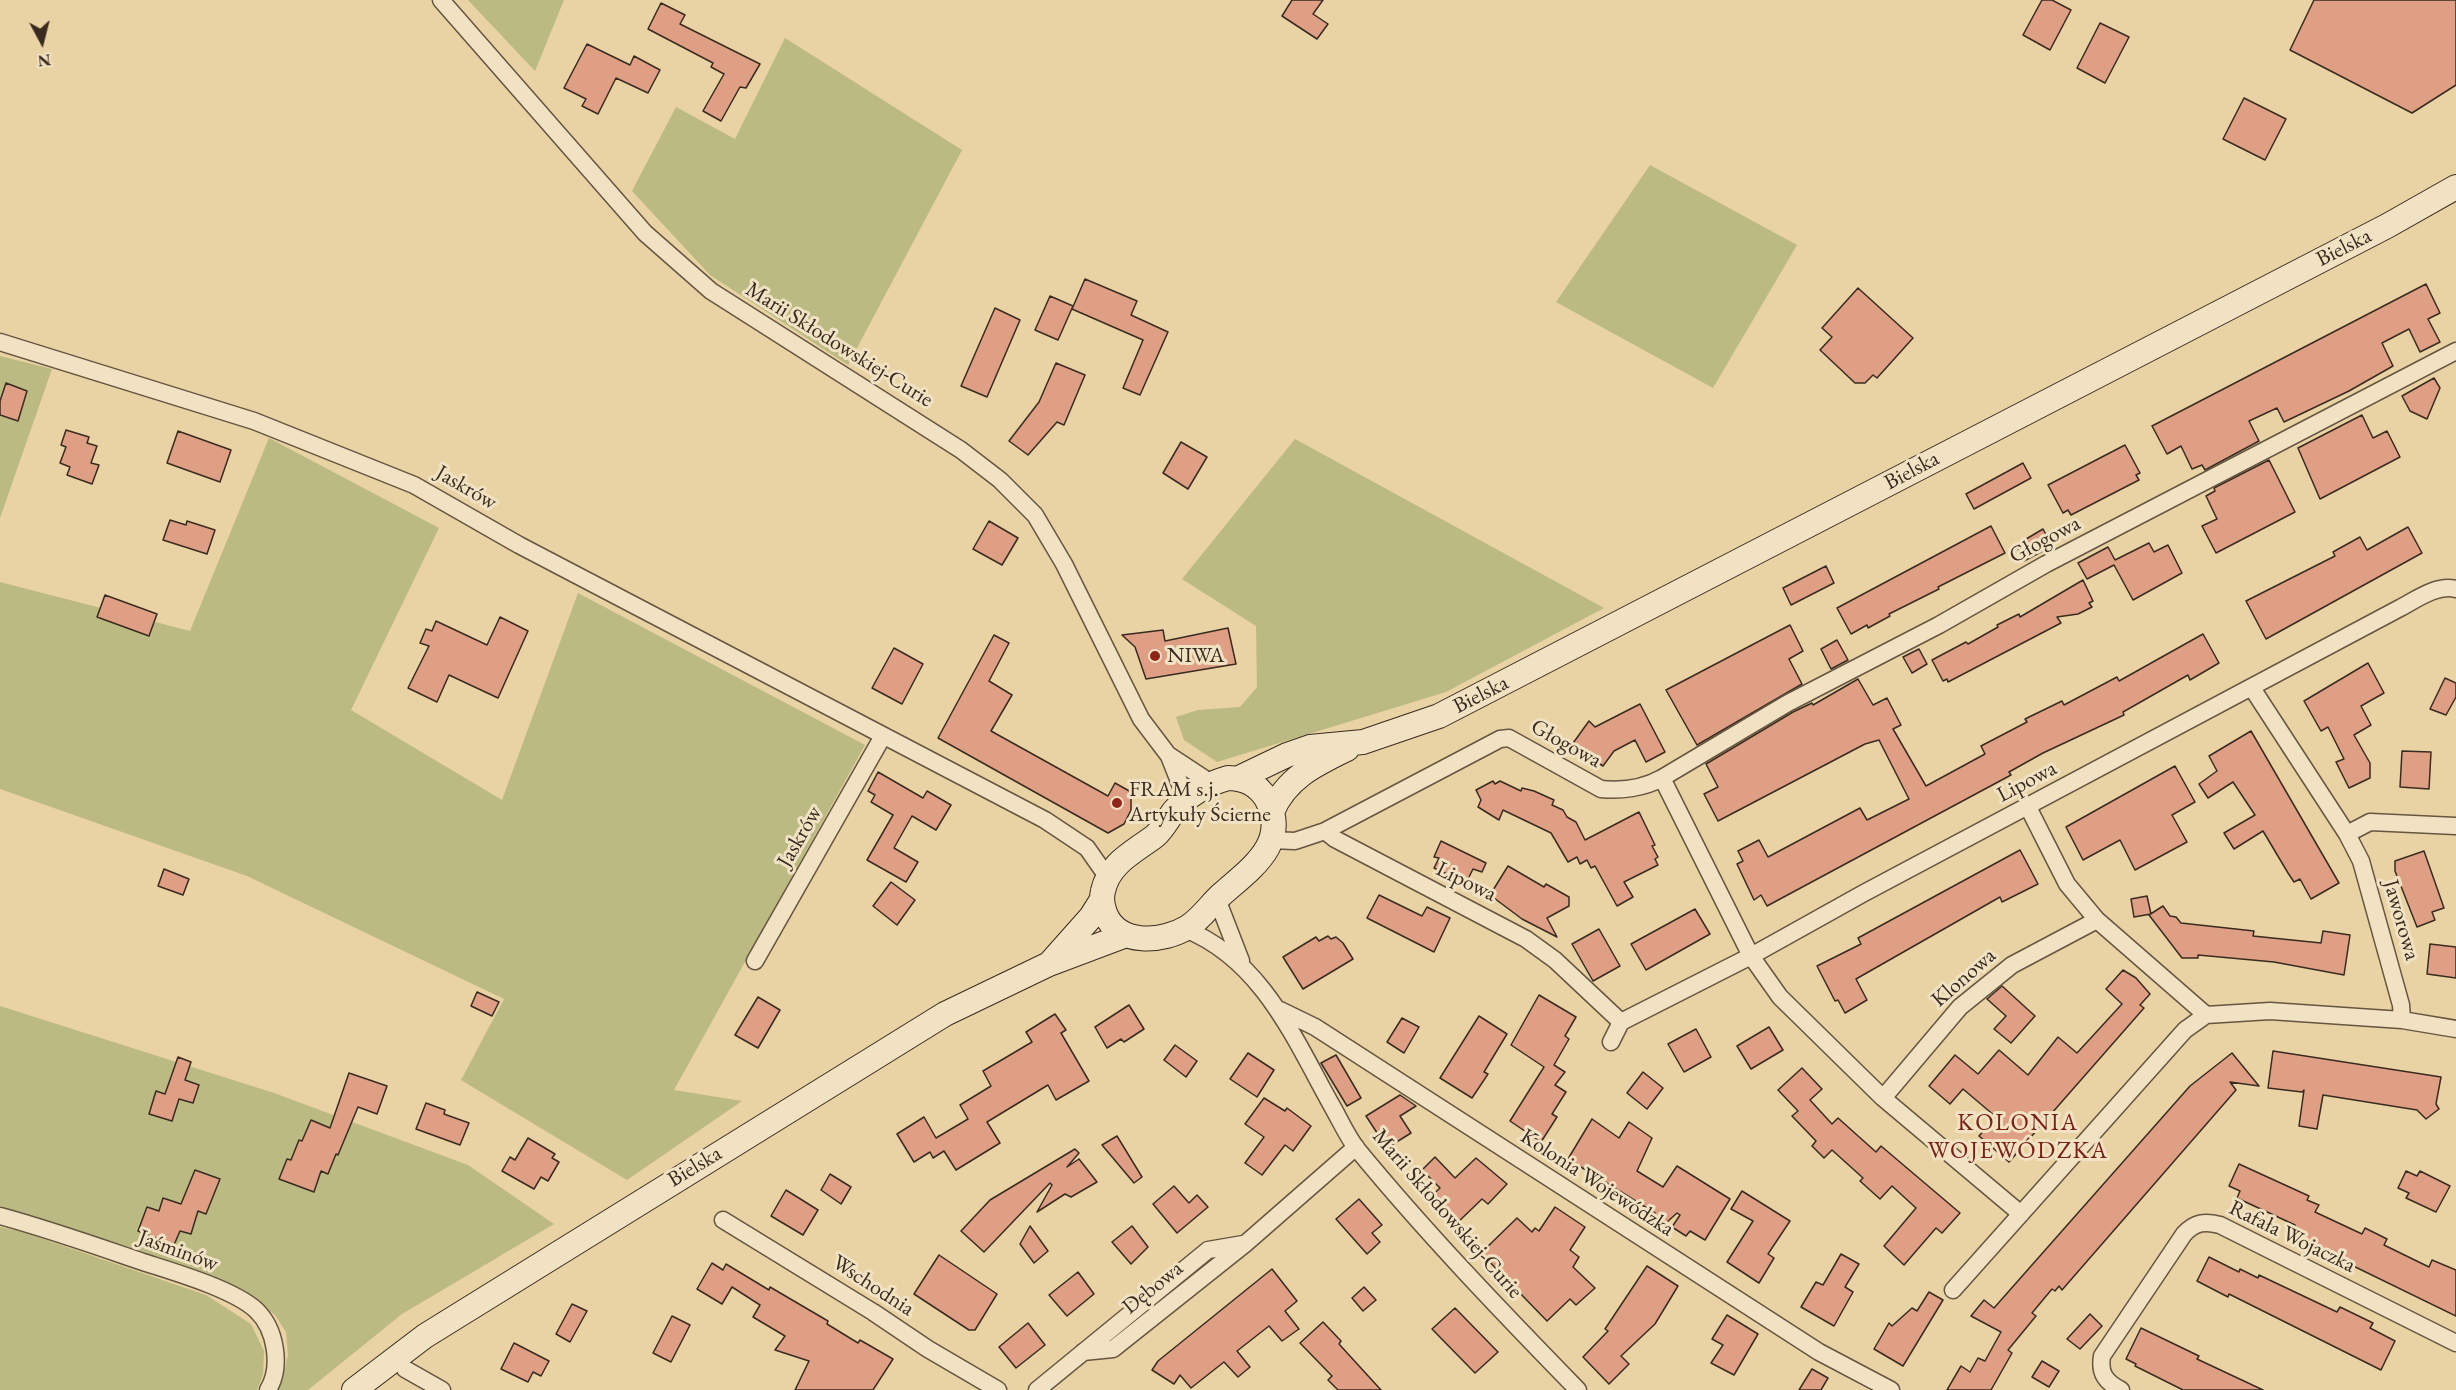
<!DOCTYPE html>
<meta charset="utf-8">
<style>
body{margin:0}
#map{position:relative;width:2456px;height:1390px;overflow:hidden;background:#e9d2a3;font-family:"EB Garamond",serif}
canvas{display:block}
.north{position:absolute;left:12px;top:12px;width:60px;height:60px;-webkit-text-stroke:4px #f1e2c3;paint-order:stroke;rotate:173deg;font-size:16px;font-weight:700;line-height:24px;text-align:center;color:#392b20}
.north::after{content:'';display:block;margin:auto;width:21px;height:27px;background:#392b20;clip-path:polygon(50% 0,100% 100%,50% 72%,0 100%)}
</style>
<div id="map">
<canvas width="2456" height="1390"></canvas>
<div class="north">N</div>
</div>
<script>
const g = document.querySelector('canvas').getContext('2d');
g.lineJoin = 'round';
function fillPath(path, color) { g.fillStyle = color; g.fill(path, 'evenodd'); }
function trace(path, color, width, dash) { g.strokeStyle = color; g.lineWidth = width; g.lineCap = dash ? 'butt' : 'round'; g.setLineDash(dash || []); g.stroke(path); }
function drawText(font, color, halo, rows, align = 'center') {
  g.font = font + ' "EB Garamond",serif'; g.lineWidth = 6; g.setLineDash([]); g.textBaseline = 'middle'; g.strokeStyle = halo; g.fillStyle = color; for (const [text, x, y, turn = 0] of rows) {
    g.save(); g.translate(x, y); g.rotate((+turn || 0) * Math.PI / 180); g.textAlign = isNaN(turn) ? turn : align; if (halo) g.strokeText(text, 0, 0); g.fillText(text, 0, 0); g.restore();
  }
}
fillPath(new Path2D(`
 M468 0H564L535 71Z
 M785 38 962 150 848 365 710 275 632 191 676 107 735 139Z
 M1650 165 1797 245 1713 388 1556 302Z
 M0 356 52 369 0 518Z
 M269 438 439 528 351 710 502 800 578 593 865 745 674 1090 742 1101 627 1180 461 1080 504 999 247 876 0 789V582L190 631Z
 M1295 439 1604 608 1446 692 1217 762 1184 740 1176 717 1198 710 1240 707 1257 687 1256 626 1182 579Z
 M0 1006 274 1093 468 1165 554 1224 402 1314 308 1390H277L282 1381 288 1355 286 1332 275 1315 235 1286 0 1206Z
 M0 1227 23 1232 206 1295 251 1324 264 1351 263 1374 257 1390H0Z`), '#bbba82');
const building = new Path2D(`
 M1292 0H1323L1313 14 1328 24 1317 39 1282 16Z
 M2042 0H2052L2071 10 2050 50 2023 35Z
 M2314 0H2456V85L2412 113 2290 50Z
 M661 3 685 15 680 24 760 64 746 88 740 87 721 121 703 111 724 74 711 67 713 63 648 29Z
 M2100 23 2129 37 2105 83 2077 68Z
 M587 44 630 65 634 56 660 70 648 93 616 78 598 114 582 106 586 99 564 88Z
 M2244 98 2286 119 2265 160 2223 139Z
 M1085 279 1137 301 1131 315 1168 332 1140 395 1123 388 1143 340 1072 309Z
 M2426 284 2440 313 2428 319 2440 342 2420 352 2409 329 2382 343 2393 366 2349 391 2284 422 2277 408 2249 421 2259 441 2205 470 2202 465 2192 469 2181 446 2167 454 2152 426Z
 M1858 288 1913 338 1877 378 1873 375 1865 383H1855L1820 350 1832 337 1822 328Z
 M1050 296 1073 306 1058 340 1035 330Z
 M995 308 1020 320 987 397 961 386Z
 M1056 363 1085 375 1064 425 1057 422 1028 455 1009 441 1039 402Z
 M2434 378 2440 388 2427 419 2410 411 2402 396Z
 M6 383 27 391 18 421 0 415V401Z
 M2362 415 2373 438 2387 431 2400 457 2320 499 2298 448Z
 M66 430 89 437 87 443 97 446 91 463 99 465 92 484 67 475 70 467 60 463 66 447 61 445Z
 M178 431 231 450 220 482 167 463Z
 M1181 442 1207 457 1188 489 1163 473Z
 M2125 445 2140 473 2136 475 2139 480 2071 515 2068 510 2063 513 2048 485Z
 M2269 460 2295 512 2216 553 2202 526 2217 519 2206 496 2215 491 2214 488Z
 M2023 463 2031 478 1974 509 1966 494Z
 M170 520 186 525 187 521 215 530 207 554 163 540Z
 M989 521 1018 538 1002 565 973 549Z
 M1991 526 2005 553 1938 587 1939 589 1889 614 1890 616 1868 628 1867 625 1851 634 1837 608Z
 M2408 527 2422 553 2266 639 2246 601 2335 556 2333 552 2360 537 2367 550Z
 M2043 529 2052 546 2024 561 2016 545Z
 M2149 543 2154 552 2168 545 2182 573 2133 600 2114 565 2087 579 2078 563 2108 547 2115 560Z
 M1826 566 1834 583 1791 605 1783 588Z
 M2083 580 2093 601 2089 603 2092 607 2078 614 2057 617 2061 623 1948 682 1947 679 1943 681 1932 660 1966 642 1968 644 1998 627 1997 625 2019 614 2020 617Z
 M105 595 157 614 149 636 97 617Z
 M500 617 528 631 498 698 449 675 437 702 408 688 429 646 420 643 426 629 432 631 436 621 487 645Z
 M1790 625 1803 651 1789 659 1802 684 1697 745 1666 690Z
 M1228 628 1236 664 1146 679 1135 647 1122 635 1163 630 1165 641Z
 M2203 634 2219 663 2190 680 2188 675 2123 712 2124 715 2043 753 2009 772 2011 775 1767 906 1761 895 1754 900 1737 864 1743 861 1738 851 1759 840 1768 857 1860 808 1867 820 1909 799 1879 740 1865 744 1718 821 1704 794 1718 787 1706 764 1793 712 1812 703 1813 705 1858 679 1873 705 1887 698 1901 725 1893 729 1926 786 1985 754 1981 746 2027 722 2025 719 2062 701 2064 705 2117 677 2119 681Z
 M994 635 1009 643 989 681 1012 695 991 731 1108 796 1115 783 1131 792V810L1124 824 1108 833 938 738Z
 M1837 640 1848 660 1831 669 1821 649Z
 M894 648 923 664 902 704 872 688Z
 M1919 649 1927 664 1912 673 1903 657Z
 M2368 663 2384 693 2361 706 2371 725 2354 735 2370 763V778L2349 788 2336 762 2344 759 2328 727 2321 731 2304 701Z
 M2445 678 2456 683V697L2446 715 2430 709Z
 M1640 704 1665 752 1646 762 1635 740 1614 751 1603 766 1571 746 1589 721 1595 727Z
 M2251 731 2339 883 2311 899 2300 879 2294 882 2288 873 2263 831 2234 849 2224 833 2255 815 2233 782 2208 798 2199 784 2217 771 2209 756Z
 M2402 751 2431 752 2429 789 2400 787Z
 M2175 766 2195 802 2172 815 2187 842 2135 870 2120 840 2083 860 2066 827Z
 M878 772 923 798 927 791 951 805 936 830 912 816 894 848 918 862 906 882 867 860 893 815 871 802 875 795 868 791Z
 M1493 781 1495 784 1500 781 1521 791 1522 788 1534 791 1554 800 1552 805 1563 810 1567 817 1576 822 1585 840 1639 812 1655 845 1652 846 1658 857 1655 859 1658 865 1624 882 1633 897 1617 906 1595 866 1591 868 1587 860 1580 864 1577 857 1568 862 1551 833 1503 810 1499 820 1478 807 1481 800 1476 790Z
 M1441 841 1486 863 1482 872 1473 869 1466 883 1434 868 1439 858 1434 857Z
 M2020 850 2038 884 2002 902 2000 897 1856 979 1867 1000 1845 1013 1838 1000 1835 1001 1817 966 1861 944 1858 938Z
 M2424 851 2444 908 2432 912 2435 920 2417 927 2395 871V861Z
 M1508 866 1544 887 1546 884 1569 897V906L1547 918 1557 937 1522 919 1490 895Z
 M164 869 189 879 183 895 158 886Z
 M891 882 915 900 897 925 873 906Z
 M1379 895 1422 916 1427 907 1450 918 1434 952 1367 918Z
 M2147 896 2151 914 2134 917 2131 899Z
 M2163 906 2170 916 2176 917 2181 923 2254 931 2253 936 2321 943 2323 931 2350 935 2344 975 2274 962 2198 955V958H2182L2149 915Z
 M1695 909 1710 934 1646 970 1631 944Z
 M1599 929 1620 966 1593 981 1572 944Z
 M1328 936 1331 939 1336 937 1343 943 1353 959 1303 989 1283 957 1316 937 1319 941Z
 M2430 944 2456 947V978L2427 974Z
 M2123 970 2136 978 2150 994 2140 1005 2144 1008 2009 1162 1979 1136 1996 1117 1963 1089 1950 1104 1929 1086 1955 1055 1978 1074 1999 1050 2028 1075 2058 1037 2077 1053 2122 1004 2106 989Z
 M2002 986 2035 1016 2011 1043 1994 1029 2006 1016 1987 999Z
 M477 992 499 1002 492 1016 471 1006Z
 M1539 995 1576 1017 1565 1036 1569 1039 1554 1065 1565 1072 1555 1085 1566 1092 1552 1114 1557 1117 1541 1142 1510 1121 1544 1067 1511 1045Z
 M758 997 780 1010 758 1048 735 1035Z
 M1129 1005 1144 1029 1124 1042 1121 1039 1107 1048 1095 1027Z
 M1055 1014 1066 1030 1061 1033 1089 1081 1056 1100 1048 1085 987 1122 1000 1143 956 1170 944 1151 933 1158 930 1152 914 1162 897 1134 924 1117 936 1138 968 1119 960 1105 991 1086 983 1071 1032 1042 1026 1032Z
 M1479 1016 1507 1034 1484 1072 1488 1074 1472 1098 1440 1078Z
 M1402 1018 1419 1027 1404 1053 1387 1042Z
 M1769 1027 1783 1050 1751 1069 1737 1046Z
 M1696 1029 1711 1057 1684 1072 1668 1044Z
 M1175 1045 1197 1061 1186 1077 1164 1060Z
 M2273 1051 2441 1077 2436 1104 2439 1109 2426 1119 2417 1110 2323 1095 2317 1129 2299 1126 2304 1090 2302 1092 2268 1088Z
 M1248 1053 1274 1070 1257 1097 1230 1079Z
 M2232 1053 2259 1086 2230 1082 2236 1090 2062 1290 2059 1286 2055 1291 2052 1289 2032 1313 2036 1316 2008 1350 2012 1353 1991 1390H1947L1961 1366 1970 1372 1978 1358 1985 1361 2001 1332 1971 1316 1984 1300 1994 1308 2190 1086Z
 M1336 1055 1361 1098 1347 1106 1321 1063Z
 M178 1057 191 1062 185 1080 199 1085 193 1103 179 1099 172 1121 149 1114 156 1091 165 1094Z
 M1802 1068 1822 1089 1810 1100 1832 1124 1838 1118 1876 1152 1881 1146 1960 1213 1942 1233 1936 1228 1904 1265 1884 1246 1916 1208 1892 1186 1880 1199 1860 1181 1863 1178 1832 1150 1824 1158 1812 1146 1816 1141 1792 1116 1798 1111 1778 1090Z
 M1643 1072 1663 1088 1647 1109 1627 1093Z
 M349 1073 387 1086 377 1114 358 1107 338 1155 336 1154 328 1174 321 1171 314 1192 279 1179 287 1159 291 1160 299 1140 302 1141 311 1120 330 1128Z
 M1400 1095 1416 1106 1400 1116 1411 1133 1387 1148 1366 1116Z
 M1264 1098 1285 1111 1287 1108 1311 1126 1293 1151 1285 1145 1262 1175 1245 1163 1264 1137 1245 1124Z
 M426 1103 445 1110 444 1114 469 1123 460 1145 416 1129Z
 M1592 1119 1619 1138 1629 1122 1652 1138 1637 1171 1663 1187 1677 1166 1730 1199 1705 1240 1690 1231 1686 1236 1672 1227 1680 1215 1677 1213 1666 1223 1654 1215 1655 1213 1568 1159Z
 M1117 1136 1142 1177 1134 1183 1102 1145Z
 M528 1138 555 1154 552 1158 559 1162 548 1181 541 1177 534 1189 502 1171 510 1157 515 1160Z
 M1075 1149 1079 1153 1067 1167 1079 1159 1097 1182 1071 1197 1065 1194 1037 1212 1052 1185 1050 1183 984 1252 961 1231 990 1200Z
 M1435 1157 1455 1178 1476 1158 1507 1184 1488 1204 1482 1199 1454 1226 1428 1199 1440 1188 1422 1170Z
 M2239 1164 2309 1196 2307 1200 2319 1205 2315 1212 2362 1234 2365 1228 2387 1239 2384 1245 2429 1267 2432 1260 2456 1270V1316L2302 1241 2304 1235 2293 1230 2295 1225 2237 1198 2240 1191 2229 1186Z
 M195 1170 220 1179 206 1214 198 1211 191 1234 180 1231 174 1245 138 1231 147 1207 159 1211 163 1198 181 1204Z
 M2406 1171 2417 1176 2420 1171 2450 1186 2436 1212 2406 1198 2409 1193 2398 1188Z
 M830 1174 851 1187 841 1204 821 1190Z
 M1174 1186 1189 1203 1197 1195 1208 1207 1177 1233 1153 1204Z
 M786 1190 818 1210 803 1235 771 1216Z
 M1742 1191 1790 1221 1768 1254 1774 1258 1759 1283 1727 1262 1753 1221 1731 1209Z
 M1359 1199 1382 1225 1372 1233 1380 1242 1367 1254 1336 1219Z
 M1555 1207 1585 1227 1570 1250 1579 1257 1573 1267 1595 1288 1576 1305 1570 1299 1547 1321 1481 1253 1517 1218 1532 1232 1535 1228 1539 1231Z
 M1030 1226 1048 1251 1034 1263 1020 1244Z
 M1132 1226 1148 1247 1131 1264 1112 1242Z
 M1841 1254 1859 1264 1845 1287 1853 1292 1834 1326 1801 1307 1816 1282 1823 1285Z
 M939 1255 997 1294 975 1330H969L914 1294Z
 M2209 1257 2239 1272 2240 1269 2258 1278 2259 1275 2337 1312 2340 1307 2373 1323 2370 1328 2395 1341 2381 1370 2229 1294 2228 1297 2197 1281Z
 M712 1263 723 1270 726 1264 769 1290 770 1287 828 1321 827 1324 858 1343 860 1340 893 1359 873 1390H795L809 1361 775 1350 785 1336 753 1317 760 1305 732 1287 722 1304 697 1289Z
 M1647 1266 1678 1286 1655 1324 1621 1356 1629 1364 1609 1384 1583 1357 1608 1331 1605 1329Z
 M1272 1269 1297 1301 1285 1311 1299 1329 1282 1341 1269 1326 1237 1351 1250 1367 1238 1377 1224 1362 1191 1388 1180 1375 1174 1384 1152 1370 1158 1361Z
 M1078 1272 1094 1294 1067 1316 1049 1295Z
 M1364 1287 1376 1300 1363 1311 1352 1298Z
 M1929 1292 1943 1300 1903 1366 1874 1349 1889 1323 1892 1326 1912 1308 1917 1311Z
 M572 1304 587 1311 570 1342 556 1334Z
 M1455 1308 1498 1352 1475 1373 1432 1329Z
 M2090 1314 2102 1326 2080 1349 2067 1339Z
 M1727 1315 1758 1334 1734 1375 1711 1363 1723 1345 1712 1339Z
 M672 1316 690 1325 671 1362 653 1353Z
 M1323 1322 1341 1341 1339 1344 1381 1390H1338L1328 1380 1332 1376 1300 1343Z
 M1028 1323 1045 1345 1016 1368 999 1347Z
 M2141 1328 2199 1356 2197 1359 2263 1390H2183L2135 1366 2136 1364 2126 1359Z
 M514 1343 549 1361 541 1376 533 1372 528 1382 501 1369Z
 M2042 1361 2059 1371 2049 1387 2032 1377Z
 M1812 1369 1828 1378 1821 1390H1799Z`);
fillPath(building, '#df9f84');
trace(building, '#392b20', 1.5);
const street = new Path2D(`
 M441 0 645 233 711 291 961 450 1000 480 1035 515 1064 564 1141 719 1169 756 1186 799
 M0 342 254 421 414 485 519 545 1045 820 1087 848 1108 878
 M2252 688 2347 834 2361 861 2401 1005 2402 1020
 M1170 756 1211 783
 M2028 807 2067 884 2097 920 2206 1015
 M1325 831 1335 839 1526 939 1555 960 1621 1022
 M2347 834 2370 822 2456 826
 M1271 840 1295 841 1325 831 1500 739 1509 738 1601 789C1621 791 1644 788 1662 778
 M1217 899 1241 961
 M1185 929C1262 960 1294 1038 1332 1106 1340 1120 1347 1136 1357 1149 1426 1233 1502 1312 1578 1390
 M755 961 883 736
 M1280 1010 1315 1027 1819 1352 1891 1390
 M1611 1042 1621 1022 1751 956 1864 893 2400 608C2417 599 2437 584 2456 589
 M1883 1098 1960 1007 2012 965 2097 920
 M2021 1214 1883 1098 1780 997 1751 956 1662 778 1788 703 1939 625 2046 564 2456 351
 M0 1216C48 1229 96 1246 143 1262 174 1272 233 1289 256 1310 276 1329 282 1367 268 1390
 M723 1220 873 1312 928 1349 998 1390
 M1953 1290 2185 1030 2206 1015 2270 1011 2402 1020 2456 1029
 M1083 1352 1113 1349 1245 1244 1356 1147
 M405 1369 442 1390
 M1037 1390 1208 1250 1243 1244
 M2121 1390C2106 1382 2099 1374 2102 1356L2184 1234C2195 1222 2205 1221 2220 1225L2456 1343`);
const secondary = new Path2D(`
 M1228 778C1244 778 1257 784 1266 798 1291 843 1250 869 1221 895 1210 905 1201 919 1188 927 1164 942 1118 947 1105 913 1102 905 1101 899 1103 891 1109 863 1134 852 1155 836 1163 829 1168 819 1174 811 1189 794 1207 784 1228 778Z
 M1239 778 1287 755 1310 747 1363 742 1439 716 2387 226 2456 187
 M1272 812C1286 778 1316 764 1347 749
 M1051 962 1091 917 1101 901
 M354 1390 425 1336 945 1014 1049 964 1126 935`);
trace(street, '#655541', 19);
trace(secondary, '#392b20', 26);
trace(street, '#f1e2c3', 16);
trace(secondary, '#f1e2c3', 24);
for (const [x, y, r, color] of [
 [1155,656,6,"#8f2418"],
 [1117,803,6,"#8f2418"]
]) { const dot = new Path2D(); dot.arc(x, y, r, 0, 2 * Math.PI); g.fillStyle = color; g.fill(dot); trace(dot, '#f1e2c3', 2); }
drawText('22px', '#392b20', '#f1e2c3', [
 ["Bielska",2344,248,-27],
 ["Marii Skłodowskiej-Curie",839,345,32],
 ["Bielska",1912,471,-28],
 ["Jaskrów",466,488,30],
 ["Głogowa",2045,540,-28],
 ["Bielska",1481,695,-27],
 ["Głogowa",1566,744,29],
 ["Lipowa",2027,782,-28],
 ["Jaskrów",800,837,-60],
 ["Lipowa",1466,882,26],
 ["Jaworowa",2401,920,74],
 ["Klonowa",1964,978,-41],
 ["Bielska",695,1167,-31],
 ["Kolonia Wojewódzka",1597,1183,33],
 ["Marii Skłodowskiej-Curie",1447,1214,49],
 ["Rafała Wojaczka",2292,1237,26],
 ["Jaśminów",178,1251,20],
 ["Wschodnia",873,1286,33],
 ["Dębowa",1153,1288,-39]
]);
drawText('22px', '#392b20', '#f1e2c3', [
 ["NIWA",1167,656],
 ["FRAM s.j.",1129,790],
 ["Artykuły Ścierne",1129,815]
], 'left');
g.letterSpacing = '1.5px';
drawText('24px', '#7a1f14', '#f1e2c3', [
 ["KOLONIA",2018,1123],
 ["WOJEWÓDZKA",2018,1151]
]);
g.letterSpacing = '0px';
</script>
